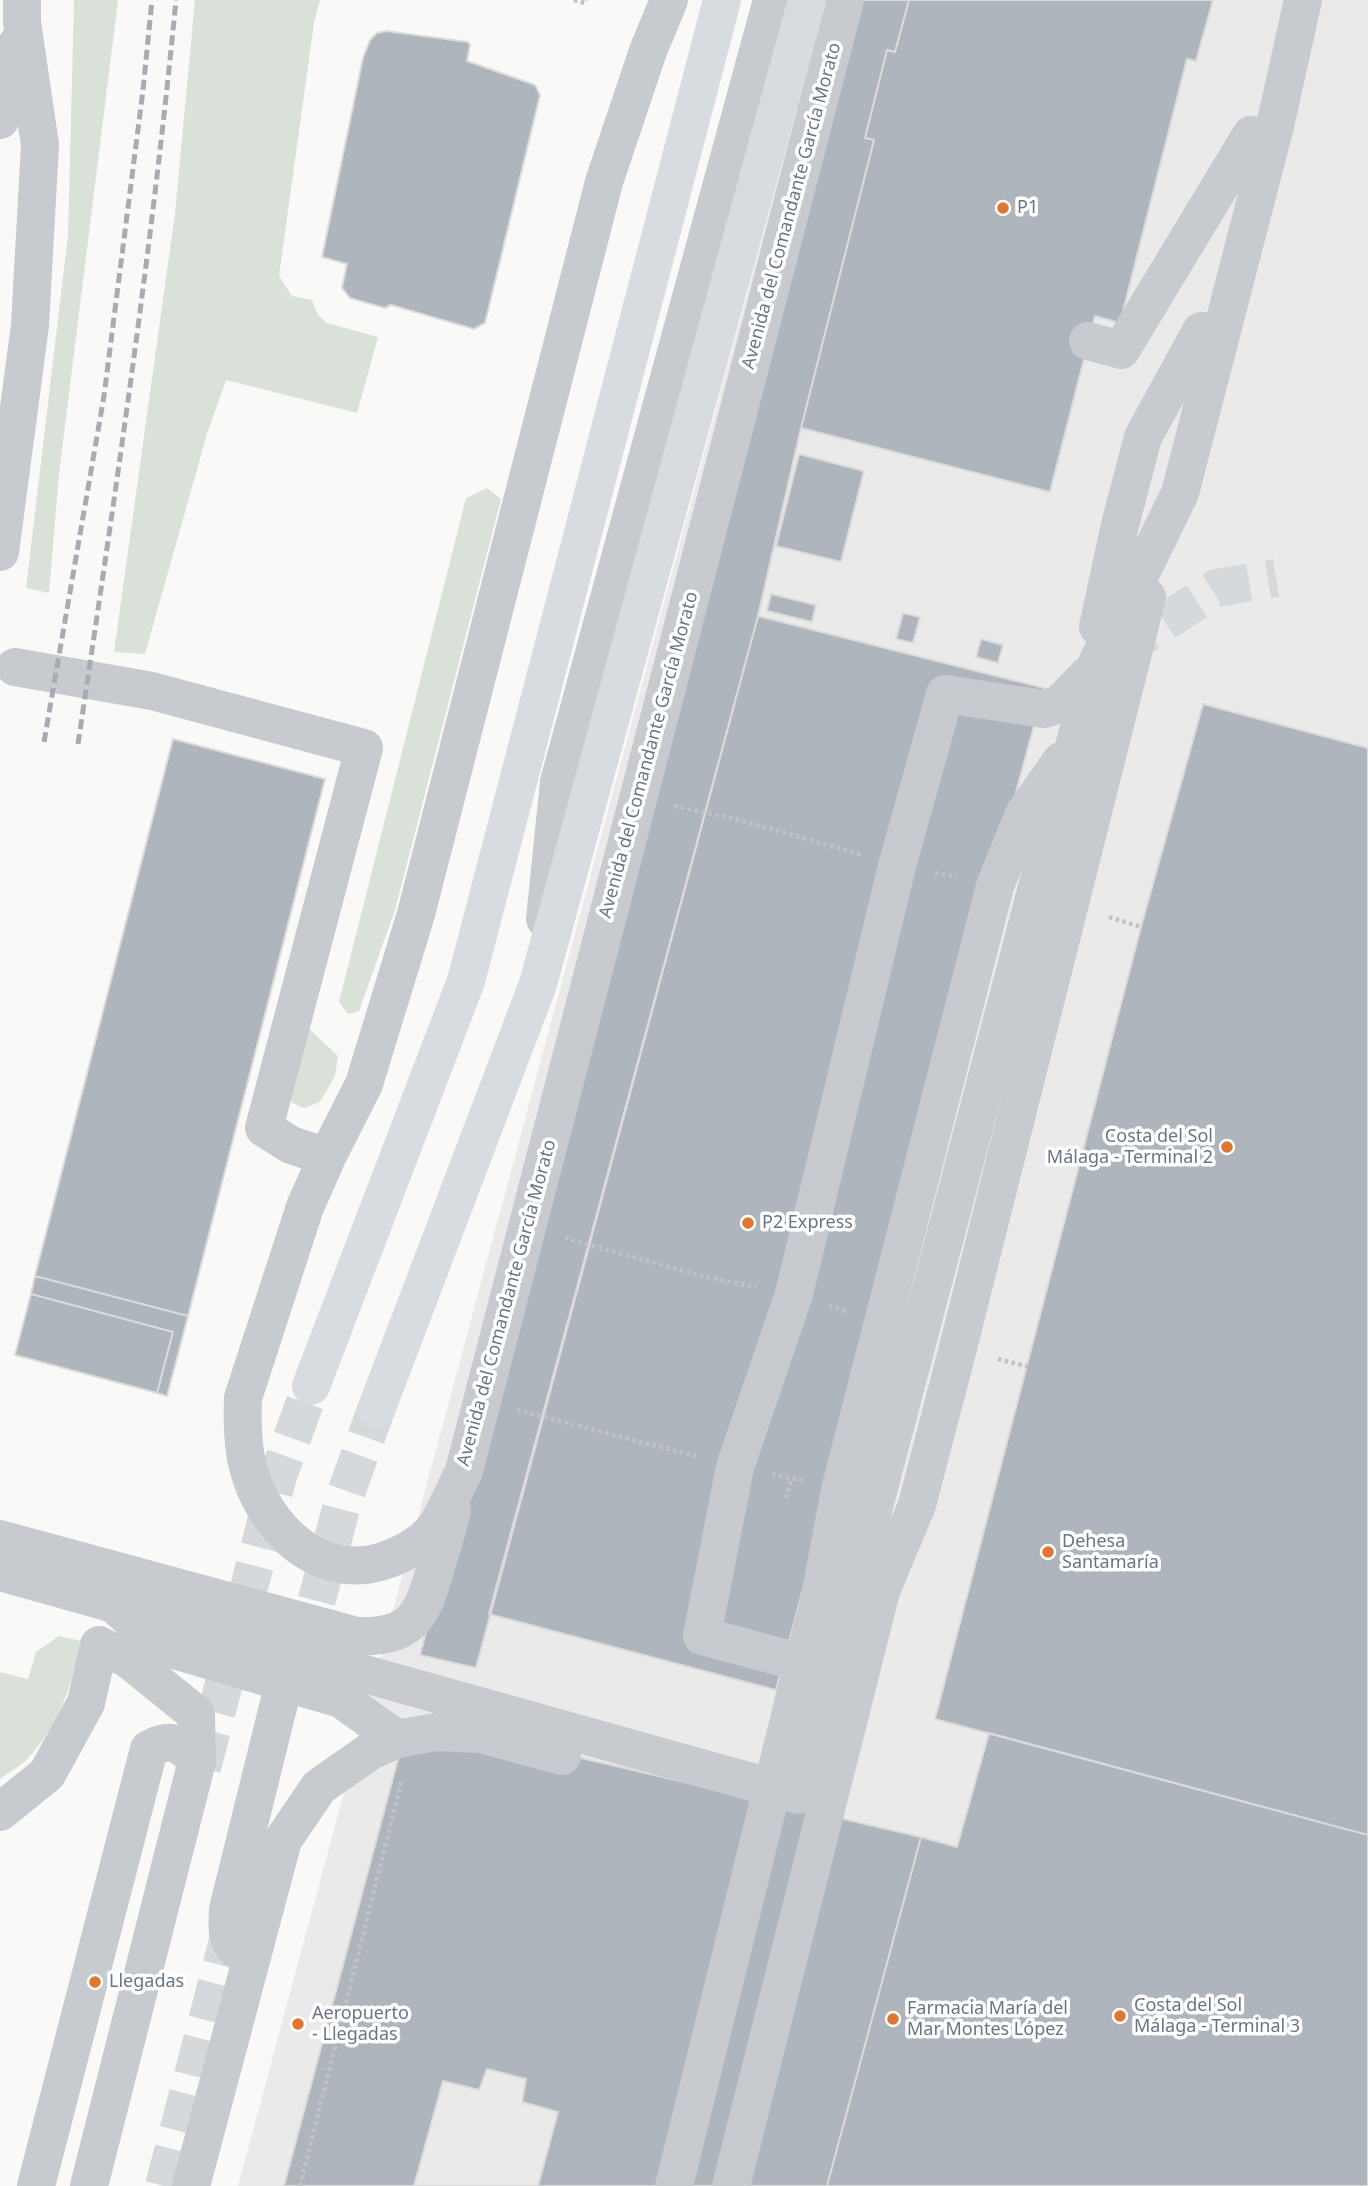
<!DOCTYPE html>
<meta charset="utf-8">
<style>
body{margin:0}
canvas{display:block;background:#f9faf7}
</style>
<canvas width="1368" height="2186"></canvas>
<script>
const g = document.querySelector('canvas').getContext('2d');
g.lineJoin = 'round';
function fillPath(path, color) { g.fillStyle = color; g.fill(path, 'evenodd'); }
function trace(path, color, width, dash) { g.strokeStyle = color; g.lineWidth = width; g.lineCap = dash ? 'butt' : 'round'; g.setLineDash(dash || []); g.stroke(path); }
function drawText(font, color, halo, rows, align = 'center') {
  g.font = font + ' "Noto Sans",sans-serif'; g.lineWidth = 7; g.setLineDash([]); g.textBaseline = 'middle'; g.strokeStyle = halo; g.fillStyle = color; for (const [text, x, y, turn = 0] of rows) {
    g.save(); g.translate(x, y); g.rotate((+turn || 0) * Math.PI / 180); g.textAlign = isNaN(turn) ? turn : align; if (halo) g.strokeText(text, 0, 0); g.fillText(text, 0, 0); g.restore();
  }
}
fillPath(new Path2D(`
 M826 0H1368V2186H238Z`), '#eaeaea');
fillPath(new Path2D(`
 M74 0H118L59 474 49 593 26 588 68 235Z
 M195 0H320L314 23 279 276 292 296 312 300 318 315 327 323 378 337 357 413 226 380 207 434 145 654 114 652 175 213Z
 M487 488 501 499 395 910 359 1011 348 1014 339 1002 466 498Z
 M306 1026 338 1056 335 1076 320 1102 304 1108 292 1103 288 1090Z
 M59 1636 81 1641C72 1684 61 1721 31 1755 23 1765 10 1771 0 1779V1672L28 1679 36 1652Z`), '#dae1d8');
const building = new Path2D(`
 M854 0H909L895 52 887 50 865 138 874 140 801 428 758 616 476 1668 420 1655Z
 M909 0H1213L1196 61 1187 59 1120 323 1095 316 1050 492 801 428 874 140 865 138 887 50 895 52Z
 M386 31 468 42 470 45 467 61 535 85 540 95 485 323 474 329 391 305 385 308 350 298 342 288 347 264 322 257 363 58 370 40 377 33Z
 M799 454 864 471 841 562 776 546Z
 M771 594 816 605 812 622 767 611Z
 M903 613 920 617 913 643 896 639Z
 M758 616 1044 688 776 1690 489 1614Z
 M981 639 1003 645 998 663 976 657Z
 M1203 704 1368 748V1835L935 1719 1141 927Z
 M173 739 325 779 188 1316 35 1276Z
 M35 1276 188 1316 167 1396 157 1393 173 1332 31 1294Z
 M31 1294 173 1332 157 1393 15 1355Z
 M409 1718 921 1837 827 2186H284Z
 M989 1733 1368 1835V2186H827L921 1837 957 1847Z
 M487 2069 526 2079 522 2102 558 2112 538 2186H414L443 2081 479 2090Z`);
fillPath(building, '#afb5bd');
trace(building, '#dbdbd9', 2);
trace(new Path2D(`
 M1117 653 1217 588 1276 578`), '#d5d9db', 38, [38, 19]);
trace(new Path2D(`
 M302 1656 343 1501 376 1410
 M202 1768 278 1476 311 1386
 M164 2186 236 1910`), '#d5d9db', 38, [38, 19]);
trace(new Path2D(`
 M574 0 585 3 586 0
 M674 806 736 819 862 855
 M935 873 957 877
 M1109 917 1141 927
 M565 1238 706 1277 756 1287
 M829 1306 847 1312
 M998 1359 1029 1367
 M517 1410 699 1457
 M772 1474 804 1481
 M786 1498 791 1478
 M300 2186 402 1779`), '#c1c2c5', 4.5, [3.5, 3.5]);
trace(new Path2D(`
 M669 0 648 51 604 182 416 914 364 1084 327 1157 305 1207 243 1398C242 1421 242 1444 248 1467 263 1526 317 1580 380 1562 399 1556 422 1545 434 1529 446 1512 454 1490 464 1471L845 0
 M0 120 17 44
 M1088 341 1121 350 1251 135
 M0 552 30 325 40 145 22 22V0
 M1098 627 1120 525 1143 437 1201 331
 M15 667 152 691 364 748 264 1128 291 1145 327 1157
 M545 919 559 782 772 0
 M0 1539 357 1636C411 1638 422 1617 435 1570 441 1550 447 1531 452 1511
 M0 1572 798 1795 1095 667 1180 493 1275 126 1303 0
 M119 1609 164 1647 341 1699 397 1739
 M803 1663 819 1602 840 1490 995 886 1024 814 1061 761
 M0 1812 47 1774 86 1703 99 1645 128 1659 196 1714 197 1761 89 2186
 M251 1957C225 1949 227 1933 228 1909L284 1683
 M36 2186 149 1749C172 1737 180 1743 197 1761
 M191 2186 283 1840 319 1787 372 1750 397 1739 436 1732 480 1734 562 1756
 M674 2186 803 1663 702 1636 735 1467 794 1294 897 866 945 694 1044 709 1060 704 1087 676
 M731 2186 881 1591 917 1505 958 1348 1147 597`), '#c7cace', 38);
trace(new Path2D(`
 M311 1386 466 981 722 0
 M376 1410 538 984 807 0`), '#d8dbe0', 38);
trace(new Path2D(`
 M44 742 104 396 143 90 152 0
 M78 744C115 496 152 249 176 0`), '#a7acb3', 5, [10, 5]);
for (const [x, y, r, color] of [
 [1003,208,7,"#e5742c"],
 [1227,1147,7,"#e5742c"],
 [748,1223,7,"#e5742c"],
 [1048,1552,7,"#e5742c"],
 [95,1982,7,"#e5742c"],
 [1120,2016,7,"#e5742c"],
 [893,2019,7,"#e5742c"],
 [298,2024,7,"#e5742c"]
]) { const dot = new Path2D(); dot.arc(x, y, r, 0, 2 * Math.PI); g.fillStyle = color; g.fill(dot); trace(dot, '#fff', 2.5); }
drawText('18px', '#687588', '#fff', [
 ["Avenida del Comandante García Morato",792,206,-75],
 ["Avenida del Comandante García Morato",649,755,-75],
 ["Avenida del Comandante García Morato",507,1303,-75]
]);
drawText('18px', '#687588', '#fff', [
 ["P1",1017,208],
 ["Costa del Sol",1213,1137,"right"],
 ["Málaga - Terminal 2",1213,1158,"right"],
 ["P2 Express",762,1223],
 ["Dehesa",1062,1542],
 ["Santamaría",1062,1563],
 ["Llegadas",109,1982],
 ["Costa del Sol",1134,2006],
 ["Málaga - Terminal 3",1134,2027],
 ["Farmacia María del",907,2009],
 ["Mar Montes López",907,2030],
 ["Aeropuerto",312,2014],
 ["- Llegadas",312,2035]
], 'left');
</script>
